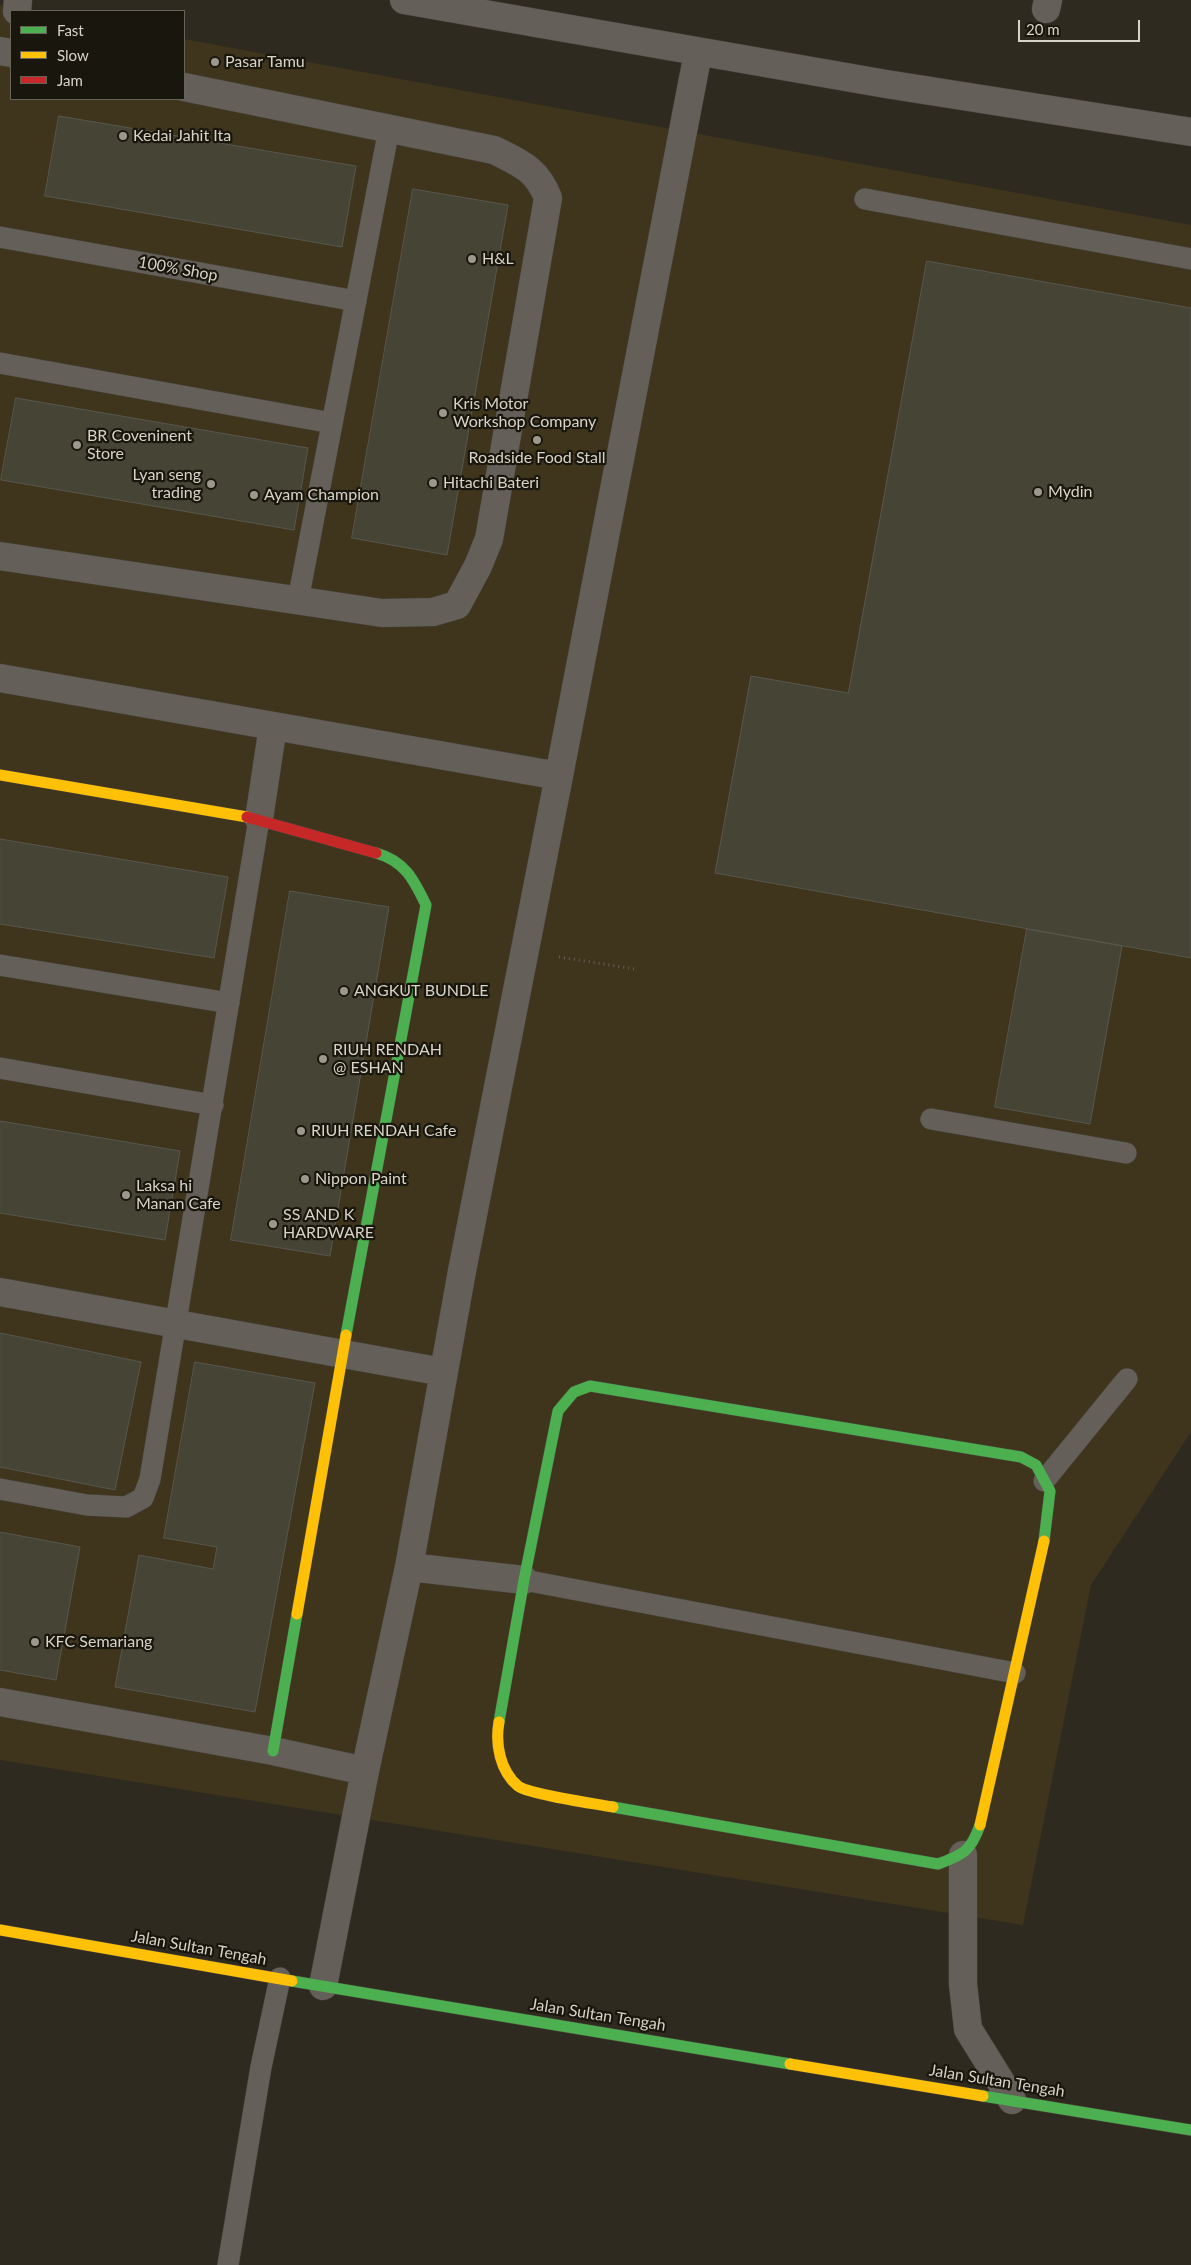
<!DOCTYPE html>
<style>
body{margin:0}
#map{position:relative;width:1191px;height:2265px;overflow:hidden;background:#2f2a1f;font-family:Lato,sans-serif}
canvas{display:block}
.legend{position:absolute;left:10px;top:10px;width:175px;height:90px;box-sizing:border-box;background:#19160d;border:1px solid #656257;margin:0;padding:6px 9px;list-style:none;font-size:15px;color:#d8d3c7}
.legend li{display:flex;align-items:center;gap:10px;height:25px}
.legend b{width:25px;border:1px solid #656257}
.scale{position:absolute;left:1018px;top:20px;width:122px;height:22px;box-sizing:border-box;border:2px solid #d8d3c7;border-top:0;padding-left:6px;font-size:15px;line-height:18px;white-space:nowrap;color:#d8d3c7;-webkit-text-stroke:4px #19160d;paint-order:stroke}
</style>
<div id="map">
<canvas width="1191" height="2265"></canvas>
<ul class="legend">
<li><b style="height:6px;background:#4caf50"></b>Fast</li>
<li><b style="height:6px;background:#ffc107"></b>Slow</li>
<li><b style="height:6px;background:#c62828"></b>Jam</li>
</ul>
<div class="scale">20 m</div>
</div>
<script>
const g = document.querySelector('canvas').getContext('2d');
g.lineJoin = 'round';
function fillPath(path, color) { g.fillStyle = color; g.fill(path, 'evenodd'); }
function trace(path, color, width, dash) { g.strokeStyle = color; g.lineWidth = width; g.lineCap = dash ? 'butt' : 'round'; g.setLineDash(dash || []); g.stroke(path); }
function drawText(font, color, halo, rows, align = 'center') {
  g.font = font + ' Lato,sans-serif'; g.lineWidth = 4.5; g.setLineDash([]); g.textBaseline = 'middle'; g.strokeStyle = halo; g.fillStyle = color; for (const [text, x, y, turn = 0] of rows) {
    g.save(); g.translate(x, y); g.rotate((+turn || 0) * Math.PI / 180); g.textAlign = isNaN(turn) ? turn : align; if (halo) g.strokeText(text, 0, 0); g.fillText(text, 0, 0); g.restore();
  }
}
fillPath(new Path2D(`
 M0 5 33 11H11V99H184V39L1191 225V1432L1091 1585 1023 1925 0 1760Z`), '#3f341c');
const building = new Path2D(`
 M59 116 356 166 342 247 45 196Z
 M413 189 508 205 447 555 352 538Z
 M927 261 1191 308V958L715 873 751 676 848 693Z
 M16 398 308 448 294 530 1 480Z
 M0 839 228 877 214 958 0 924Z
 M290 891 389 907 330 1256 231 1240Z
 M1027 929 1122 946 1090 1124 995 1107Z
 M0 1121 180 1151 165 1240 0 1213Z
 M0 1333 141 1362 115 1490 0 1467Z
 M195 1362 315 1383 255 1712 115 1687 139 1555 213 1569 217 1547 164 1538Z
 M0 1532 80 1547 56 1680 0 1670Z`);
fillPath(building, '#454435');
trace(building, '#58574d', 1);
const lane = new Path2D(`
 M865 199 1191 259
 M0 237 356 301
 M0 363 332 423
 M298 600 389 129
 M0 965 229 1003
 M0 1068 213 1105
 M931 1119 1126 1153
 M1044 1481 1127 1379
 M0 1489 87 1505 126 1507 143 1498 150 1479 259 819
 M524 1580 1015 1673
 M228 2265 261 2067 280 1978`);
const street = new Path2D(`
 M404 0 886 84 1191 132
 M1046 9 1048 0
 M17 11 18 0
 M0 51 11 53
 M0 556 382 613 433 612 457 605 478 566 489 539 548 198C537 169 520 163 494 150L184 87
 M0 678 559 776 698 53
 M259 819 273 726
 M0 1292 443 1372
 M409 1567 524 1580
 M0 1702 273 1751 365 1771
 M963 1855V1984L968 2029 1012 2100
 M323 1986 365 1771 409 1567 462 1271 559 776`);
const fast = new Path2D(`
 M346 1335 426 905C414 880 405 861 376 853
 M590 1386 1021 1457 1036 1465 1050 1491 1044 1541
 M499 1722 524 1580 558 1411 574 1392 590 1386
 M273 1751 297 1614
 M613 1807 938 1864C963 1855 971 1851 980 1825
 M292 1981 790 2064
 M983 2096 1191 2130`);
const slow = new Path2D(`
 M0 775 247 817
 M297 1614 346 1335
 M499 1722C495 1744 500 1771 518 1786 528 1794 596 1804 613 1807
 M980 1825 1044 1541
 M0 1930 292 1981
 M790 2064 983 2096`);
const jam = new Path2D(`
 M247 817 376 853`);
trace(lane, '#48443c', 22);
trace(street, '#48443c', 29);
trace(fast, '#48443c', 12);
trace(slow, '#48443c', 12);
trace(jam, '#48443c', 12);
trace(new Path2D(`
 M559 957 635 969`), '#635e57', 3, [1, 4]);
trace(lane, '#655f59', 21);
trace(street, '#655f59', 28);
trace(fast, '#4caf50', 11);
trace(slow, '#ffc107', 11);
trace(jam, '#c62828', 11);
for (const [x, y, r, color] of [
 [215,62,5,"#9d988c"],
 [123,136,5,"#9d988c"],
 [472,259,5,"#9d988c"],
 [443,413,5,"#9d988c"],
 [537,440,5,"#9d988c"],
 [77,445,5,"#9d988c"],
 [433,483,5,"#9d988c"],
 [211,484,5,"#9d988c"],
 [1038,492,5,"#9d988c"],
 [254,495,5,"#9d988c"],
 [344,991,5,"#9d988c"],
 [323,1059,5,"#9d988c"],
 [301,1131,5,"#9d988c"],
 [305,1179,5,"#9d988c"],
 [126,1195,5,"#9d988c"],
 [273,1224,5,"#9d988c"],
 [35,1642,5,"#9d988c"]
]) { const dot = new Path2D(); dot.arc(x, y, r, 0, 2 * Math.PI); g.fillStyle = color; g.fill(dot); trace(dot, '#19160d', 2); }
drawText('16px', '#d8d3c7', '#19160d', [
 ["Pasar Tamu",225,62],
 ["Kedai Jahit Ita",133,136],
 ["H&L",482,259],
 ["Kris Motor",453,404],
 ["Workshop Company",453,422],
 ["BR Coveninent",87,436],
 ["Store",87,454],
 ["Roadside Food Stall",537,458,"center"],
 ["Lyan seng",201,475,"right"],
 ["trading",201,493,"right"],
 ["Hitachi Bateri",443,483],
 ["Mydin",1048,492],
 ["Ayam Champion",264,495],
 ["ANGKUT BUNDLE",354,991],
 ["RIUH RENDAH",333,1050],
 ["@ ESHAN",333,1068],
 ["RIUH RENDAH Cafe",311,1131],
 ["Nippon Paint",315,1179],
 ["Laksa hi",136,1186],
 ["Manan Cafe",136,1204],
 ["SS AND K",283,1215],
 ["HARDWARE",283,1233],
 ["KFC Semariang",45,1642]
], 'left');
drawText('16px', '#d8d3c7', '#19160d', [
 ["100% Shop",178,269,10],
 ["Jalan Sultan Tengah",199,1948,10],
 ["Jalan Sultan Tengah",598,2015,9],
 ["Jalan Sultan Tengah",997,2081,9]
]);
</script>
